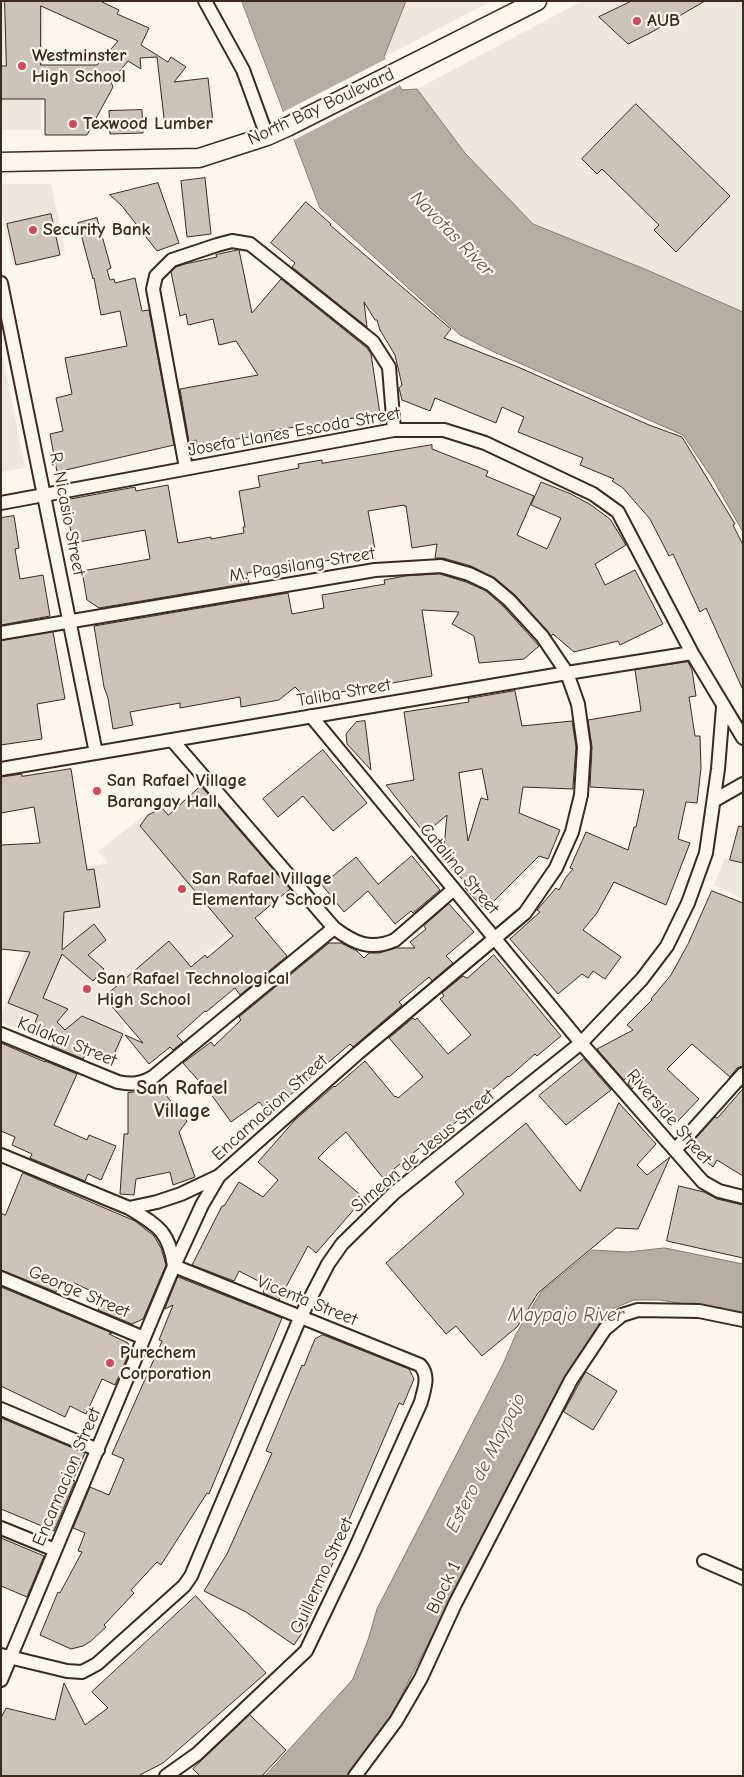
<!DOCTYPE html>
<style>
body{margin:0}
#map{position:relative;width:744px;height:1777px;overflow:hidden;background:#fbf7ec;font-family:"Comic Neue",sans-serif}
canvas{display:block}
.frame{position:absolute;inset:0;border:2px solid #3b2a1e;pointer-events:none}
</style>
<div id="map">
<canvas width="744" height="1777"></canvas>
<div class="frame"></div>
</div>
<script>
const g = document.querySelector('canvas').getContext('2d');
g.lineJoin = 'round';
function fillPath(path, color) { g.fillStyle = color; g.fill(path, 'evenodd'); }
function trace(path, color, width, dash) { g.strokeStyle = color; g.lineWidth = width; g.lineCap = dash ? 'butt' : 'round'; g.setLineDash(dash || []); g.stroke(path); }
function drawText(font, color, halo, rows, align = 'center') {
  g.font = font + ' "Comic Neue",sans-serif'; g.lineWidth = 4.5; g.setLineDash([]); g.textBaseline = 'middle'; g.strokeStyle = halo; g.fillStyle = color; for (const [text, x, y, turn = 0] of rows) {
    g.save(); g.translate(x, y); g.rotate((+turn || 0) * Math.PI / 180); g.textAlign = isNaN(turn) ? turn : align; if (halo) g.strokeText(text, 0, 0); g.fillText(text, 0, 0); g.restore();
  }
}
fillPath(new Path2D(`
 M1 1H44L41 130H1Z
 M406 1H492L384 57Z
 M582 1H743V312L647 270 533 224 465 153 417 89Z
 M1 184H51L65 251 12 263 1 208Z
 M1 347 25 468 1 472Z
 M163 801 255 914 193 963 123 1023 125 1033 113 1066 1 1022V1015L25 951 34 876 108 863 98 851Z
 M725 858 743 864V899L714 885Z`), '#ede8dd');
const water = new Path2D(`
 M242 1H406L384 57 402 90 417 89 465 153 533 224 647 270 743 312V532L712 478 683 435 494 352 460 335 320 208Z
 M665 1248 743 1264V1314L660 1300H634L612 1309 570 1369 383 1731 349 1776H265L353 1679 368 1640 377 1609 503 1364 516 1334 541 1292 592 1250 627 1252Z`);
fillPath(water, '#b6aea2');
trace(water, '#85796d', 1);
fillPath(new Path2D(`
 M386 59 400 85 294 140 281 113Z`), '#fbf7ec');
const building = new Path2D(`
 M5 1H100L119 10 117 14 149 28 141 45 168 62 171 57 186 67 174 82 208 78 213 122 165 127 157 57 140 58 141 69 128 61 111 82 113 87 87 135H45V99H1V66H6ZM41 6 118 41 97 65H41Z
 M632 1H705L650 33 628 44 599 17Z
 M636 104 730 196 676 252 654 230 659 225 602 169 597 174 582 159Z
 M142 110 143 133 110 134 109 111Z
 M205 178 211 234 187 237 181 181Z
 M158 183 179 243 157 251 122 206 110 195Z
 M306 202 331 224 330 225 451 329 444 338 518 367 649 425 682 437 735 524 733 525 743 545V690L706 608 700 612 673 554 669 556 650 519 623 488 612 481 614 479 580 465 583 458 518 432 524 417 502 407 496 423 435 398 430 411 402 400 399 388 402 385 395 355 380 330 377 320H375L364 302 367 327 292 267 295 263 271 243Z
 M51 214 60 255 16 265 7 224Z
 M97 218 111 268 107 270 110 280 114 279 115 283 135 278 142 311 149 310 174 445 57 472 50 434 63 431 56 398 72 394 65 358 127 346 120 311 101 315 94 278 93 279 78 223Z
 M239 250 252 313 281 279 367 348 371 354 380 414 263 432V435L197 445 196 440 189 442 180 389 258 375 236 341 219 345 213 319 188 325 186 314 180 316 171 272 176 267 185 264 217 257 216 255Z
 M432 445V449L488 471 486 476 534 496 517 535 547 549 561 518 531 505 541 482 571 494 591 505 610 519 626 545 595 564 605 585 635 570 663 624 620 645 618 641 574 652 553 634 551 636 515 595 495 578 471 566 443 558H435L437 544 412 548 406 506H404V505L368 511 375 549 345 554 346 557 315 563 314 561 247 573 249 583 99 608 87 600 82 571 150 559 145 530 73 543 65 500 135 487 136 491 168 485 178 543 211 537V539L244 533 243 527H245L239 491 260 487 258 476 299 468 298 464 322 460V463Z
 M14 516 19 548 15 549 20 579 43 575 50 616 1 625V518Z
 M440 574 466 582 486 591 503 606 539 646 524 659 479 663 474 636 452 624 459 612 422 610 432 676 306 698 295 687 279 700 241 707 240 697 180 708V703L130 712 133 725 113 729 108 698 104 687 94 626 288 593 292 614 324 608 322 595 385 584 384 580 405 576Z
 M53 632 65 699 37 704 42 739 1 745V641Z
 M688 662 692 670 696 696 689 697 695 736H700L701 768 697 803 686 802 678 839 690 843 666 905 614 882 597 913 583 930 621 957 605 979 593 971 588 978 582 974 558 994 510 939 540 912 537 910 556 888 559 890 566 877 573 869 570 868 586 832 628 850 634 827H636L644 790 590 787 592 747 588 720 641 711 635 670Z
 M515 691 522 726 572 721 576 747 573 786V789L523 787 519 813 560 830 548 859 539 856 485 910 465 888 467 886 466 883 443 859 447 815 428 831 421 829 386 785 414 780 404 712 469 702 468 699ZM482 769 488 800 481 798 468 841 459 773Z
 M365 721 371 770 347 744 346 734 356 722Z
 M323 750 367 803 333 831 303 796 278 817 263 799Z
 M71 769 87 870 94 869 100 907 64 912 62 950 94 924 106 940 88 955 104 969 93 981 62 954 43 998 68 1009 57 1022 65 1030 82 1016 123 1034 111 1061 87 1051 83 1059 52 1046 56 1037 33 1028 38 1015 8 1003 30 952 1 949V845L40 843 34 807 1 813V777L22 774V776Z
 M201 786 290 889 255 918 287 956 240 995 235 988 206 1012 205 1011 177 1036 183 1042 173 1050 170 1047 149 1064 125 1035 143 1043 104 997 169 941 191 967 205 955 207 958 233 936 140 826 148 815 162 808 168 815Z
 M739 826 743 827V863L730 860Z
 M412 856 440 890 413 913 411 911 395 924 368 891 344 912 322 885 356 857 378 884Z
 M712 891 743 903V1066L737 1068 730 1077 692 1044 667 1069 699 1099 678 1121 638 1083 632 1089 628 1084 633 1072 624 1080 597 1049 633 1030 627 1025 652 1000 651 999 671 975 688 944Z
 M449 904 474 932 446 956 453 963 432 981 429 977 399 1002 402 1005 353 1047 350 1044 269 1113 259 1102 231 1122 213 1097 183 1063 211 1042 214 1046 241 1020 239 1017 329 943H341L357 951 364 958 369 953H379L396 948H415L410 942 426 929 424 926Z
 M494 955 561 1036 537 1056 535 1054 509 1077 508 1076 438 1138 435 1135 383 1178 346 1132 329 1147 318 1158 364 1198 316 1253 308 1246 279 1300 263 1293 266 1285 239 1271 234 1281 192 1265 222 1206H224L239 1182 263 1197 278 1180 258 1162 295 1120 334 1086 335 1087 365 1061 395 1097 396 1096 398 1098 423 1077 389 1038 413 1018 415 1020 417 1018 448 1054 471 1035 440 999 444 996 442 993 463 976 467 978Z
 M1 1043 45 1062V1061L77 1074 54 1125 87 1140 89 1135 116 1146 101 1180 88 1174 85 1181 30 1158 32 1154 12 1145 15 1137 1 1131Z
 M584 1059 611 1090 566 1125 539 1096Z
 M161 1089 187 1121 179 1132 195 1177 173 1185 170 1172 136 1179 134 1195 120 1194 124 1134H128V1093Z
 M743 1089V1176L717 1160 713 1167 688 1147 715 1117 717 1118Z
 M619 1103 656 1144 637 1165 647 1175 670 1157 638 1229 616 1228 538 1293 517 1327 482 1356 456 1326 446 1334 386 1263 464 1194 455 1182 526 1123 580 1191Z
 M23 1173 135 1221 154 1236 161 1248 166 1265 143 1319 132 1324 98 1310 104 1297 74 1283 71 1290 60 1285 56 1292 1 1270V1213L5 1215Z
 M679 1186 704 1192 717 1199 743 1205V1258L667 1241Z
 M178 1277 282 1318 209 1494 207 1493 161 1565 157 1562 131 1590 134 1593 104 1625 106 1627 91 1641 83 1646 71 1649 40 1635 58 1592 60 1593 82 1552 78 1551 85 1533 73 1528 90 1487 109 1495 124 1459 112 1454 162 1341 159 1340 173 1305 165 1309Z
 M1 1287 112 1333 109 1334 128 1343 130 1351 115 1385 102 1379 86 1414 70 1406 65 1417 1 1386Z
 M323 1335 409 1369 414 1379 403 1405 399 1403 336 1550 338 1551 306 1627 294 1645 246 1612 204 1591 227 1554 272 1453 266 1451 302 1365 304 1366 315 1339Z
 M586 1372 617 1391 593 1430 564 1412Z
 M1 1418 85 1453 73 1480 75 1481 54 1531 1 1509Z
 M1 1538 44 1556 27 1597 1 1586Z
 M196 1596 266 1673 163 1763 138 1776H1V1718L6 1708 55 1720 64 1683 85 1725 108 1708 92 1692Z
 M250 1715 286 1750 262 1776H200L193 1769Z`);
fillPath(building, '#ccc4b9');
trace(building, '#3b2a1e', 1);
const street = new Path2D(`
 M205 1 243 70 267 136
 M1 283 96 753
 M186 468 153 289 156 276 172 260 217 245 232 241 250 244 373 342 389 367 394 430
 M1 503 394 430H444L485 443 593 494 618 512 692 653 743 738
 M1 633 375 570 441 566 469 574 490 584 509 600 542 636 567 673 578 704 584 747 581 795 572 832 556 868 525 913 358 1053 219 1176 202 1205 174 1266 1 1680
 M311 716 581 1043 703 1182 719 1191 743 1197
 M172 740 334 928C354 943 370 951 395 940L454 889
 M1 769 567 673 692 653
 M715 800 743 784
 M1 1034 118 1082C132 1085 141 1084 153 1077L334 928
 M675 1150 743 1074
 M1 1155 129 1208 157 1202 181 1194 219 1176
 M129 1208C158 1226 169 1231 174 1266
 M1 1278 144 1338
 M1 1409 98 1450
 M1 1528 55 1550
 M704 1561 743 1578
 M1 1655 67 1671 82 1672 97 1664 184 1586 191 1576 300 1318 328 1264 342 1244 394 1193 581 1043 642 979 667 946 688 903 706 853 718 769 723 707
 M166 1776 197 1754 306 1651 354 1551 421 1402C424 1389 430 1376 420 1365L174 1266
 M355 1776 396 1721 421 1678 455 1604 571 1380 605 1329 622 1315 638 1310 699 1311 743 1320`);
const secondary = new Path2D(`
 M1 162 199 158 267 136 287 127 537 1`);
trace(street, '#3b2a1e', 16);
trace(secondary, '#3b2a1e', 21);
trace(street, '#fbf7ec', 12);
trace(secondary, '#fbf7ec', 18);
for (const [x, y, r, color] of [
 [637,21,5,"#d1495b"],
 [22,66,5,"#d1495b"],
 [73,124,5,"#d1495b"],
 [33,230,5,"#d1495b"],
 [97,791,5,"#d1495b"],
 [182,889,5,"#d1495b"],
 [87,989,5,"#d1495b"],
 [110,1363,5,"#d1495b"]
]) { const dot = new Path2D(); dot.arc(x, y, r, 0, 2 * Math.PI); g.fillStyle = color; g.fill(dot); trace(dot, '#fbf7ec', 2); }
drawText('bold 18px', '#3b2a1e', '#fbf7ec', [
 ["AUB",647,21],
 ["Westminster",32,56],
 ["High School",32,77],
 ["Texwood Lumber",83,124],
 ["Security Bank",43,230],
 ["San Rafael Village",107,781],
 ["Barangay Hall",107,802],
 ["San Rafael Village",192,879],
 ["Elementary School",192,900],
 ["San Rafael Technological",97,979],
 ["High School",97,1000],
 ["Purechem",120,1353],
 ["Corporation",120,1374]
], 'left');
drawText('18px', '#3b2a1e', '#fbf7ec', [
 ["North Bay Boulevard",321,107,-25],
 ["Josefa Llanes Escoda Street",294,432,-10],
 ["R. Nicasio Street",67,514,79],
 ["M. Pagsilang Street",302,565,-9],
 ["Taliba Street",344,693,-10],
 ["Catalina Street",459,869,50],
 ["Kalakal Street",67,1042,22],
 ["Encarnacion Street",270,1108,-42],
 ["Riverside Street",669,1117,49],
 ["Simeon de Jesus Street",423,1151,-40],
 ["George Street",79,1292,23],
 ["Vicenta Street",307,1301,22],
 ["Encarnacion Street",67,1477,-67],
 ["Guillermo Street",322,1576,-65],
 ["Block 1",444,1588,-64]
]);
drawText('italic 19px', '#605246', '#fbf7ec', [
 ["Navotas River",452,234,46],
 ["Maypajo River",566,1316],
 ["Estero de Maypajo",486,1463,-63]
]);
drawText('bold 20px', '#3b2a1e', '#fbf7ec', [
 ["San Rafael",182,1088],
 ["Village",182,1111]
]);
</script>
